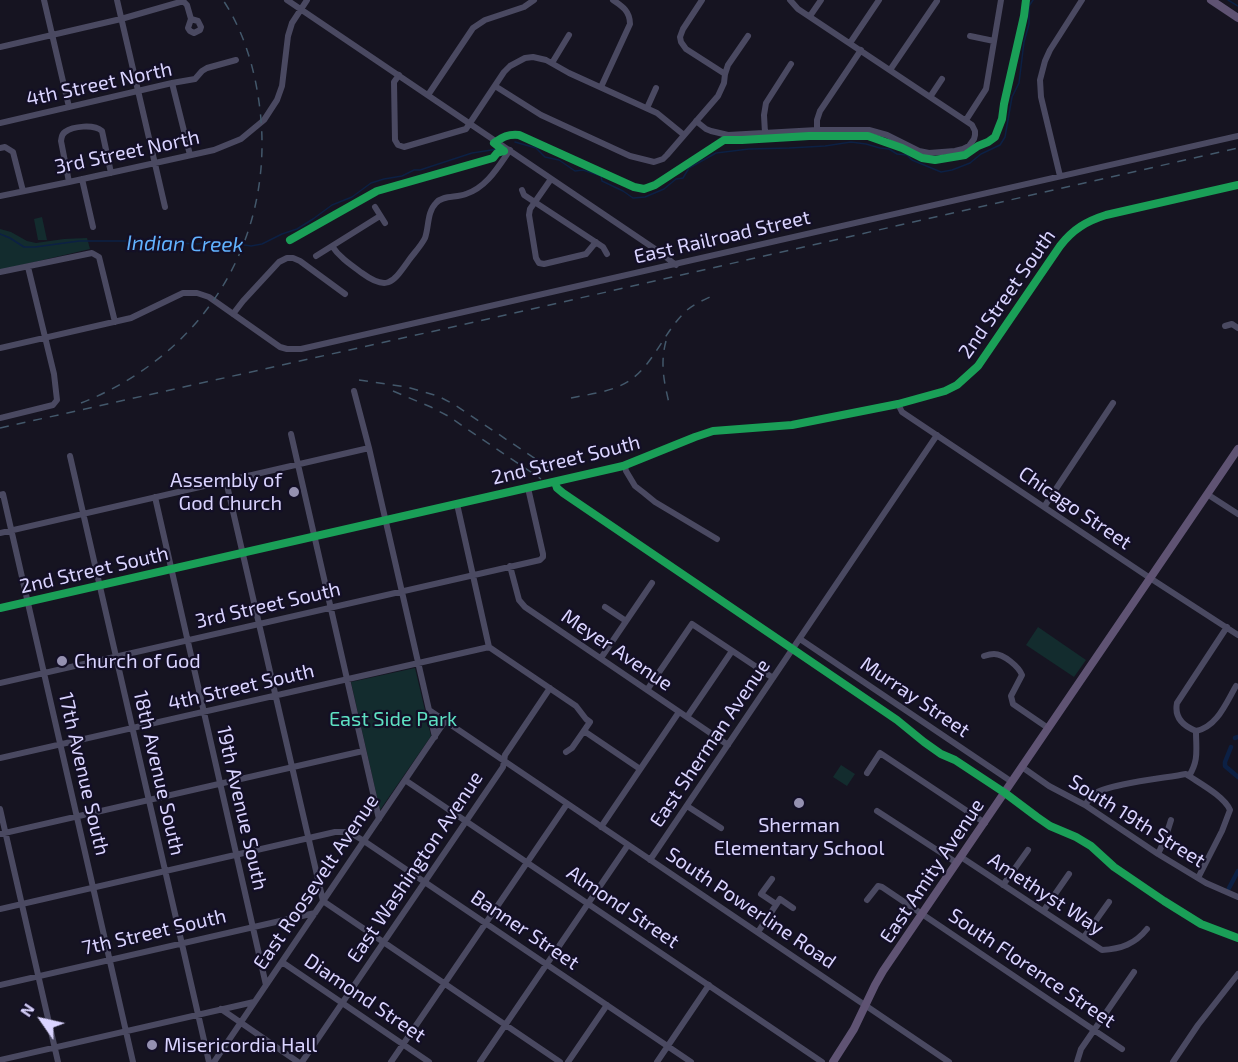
<!DOCTYPE html>
<style>
body{margin:0}
#map{position:relative;width:1238px;height:1062px;overflow:hidden;background:#161421;font-family:"Exo 2",sans-serif}
canvas{display:block}
.north{position:absolute;left:12px;top:990px;width:60px;height:60px;-webkit-text-stroke:4px #130f26;paint-order:stroke;rotate:304deg;font-size:16px;font-weight:700;line-height:24px;text-align:center;color:#dad4ff}
.north::after{content:'';display:block;margin:auto;width:21px;height:27px;background:#dad4ff;clip-path:polygon(50% 0,100% 100%,50% 72%,0 100%)}
</style>
<div id="map">
<canvas width="1238" height="1062"></canvas>
<div class="north">N</div>
</div>
<script>
const g = document.querySelector('canvas').getContext('2d');
g.lineJoin = 'round';
function fillPath(path, color) { g.fillStyle = color; g.fill(path, 'evenodd'); }
function trace(path, color, width, dash) { g.strokeStyle = color; g.lineWidth = width; g.lineCap = dash ? 'butt' : 'round'; g.setLineDash(dash || []); g.stroke(path); }
function drawText(font, color, halo, rows, align = 'center') {
  g.font = font + ' "Exo 2",sans-serif'; g.lineWidth = 4.5; g.setLineDash([]); g.textBaseline = 'middle'; g.strokeStyle = halo; g.fillStyle = color; for (const [text, x, y, turn = 0] of rows) {
    g.save(); g.translate(x, y); g.rotate((+turn || 0) * Math.PI / 180); g.textAlign = isNaN(turn) ? turn : align; if (halo) g.strokeText(text, 0, 0); g.fillText(text, 0, 0); g.restore();
  }
}
fillPath(new Path2D(`
 M42 217 47 240H38L34 219Z
 M0 229 11 232 27 241 36 243 64 239 87 238 90 249 0 270Z
 M1038 627 1086 660 1074 677 1026 645Z
 M415 668 431 736 380 810 351 682Z
 M841 765 855 774 847 786 833 777Z`), '#132c2e');
trace(new Path2D(`
 M1228 0 1238 6
 M515 142 536 148 545 157 559 160 575 171 583 170 601 176 602 181 623 191 633 198 645 197 664 189 676 179 683 178 689 168 716 153 749 149 789 148 825 146 851 142 866 144 880 148 889 149 897 154 907 155 912 160 941 172 952 170 970 163 981 154 1000 145 1005 137 1012 97 1019 83 1024 42 1029 24V6L1033 0
 M0 234 10 238 24 247H35L79 241H138L150 244 161 241 177 243 199 244 209 240 219 243 238 244 251 246 262 244 282 234 297 229 313 219 332 205 352 197 371 183 384 179 402 176 414 170H420L472 153 498 149`), '#0c2044', 1.5);
trace(new Path2D(`
 M1235 738 1238 737
 M1231 747 1225 762V766L1238 777
 M1229 888 1238 871`), '#0c2044', 4.5);
trace(new Path2D(`
 M44 0 69 107
 M117 0 165 207
 M287 0 658 251 676 265
 M702 0 683 29 680 37 681 42 686 49 725 74
 M810 16 821 0
 M191 19 198 21 201 27 200 30 194 33 190 31 188 28Z
 M970 36 994 41
 M850 43 879 0
 M0 47 121 19 180 2H184L187 5 191 19
 M552 63 569 35
 M890 70 937 1
 M399 75 394 82 395 140 398 145 404 147 466 129 504 72 510 66 525 58 533 57 546 60 569 73 657 113 684 135
 M172 83 190 155
 M495 86 541 115 630 156 654 162 663 159 667 155 718 96 724 83 725 74 728 65 748 36
 M601 87 630 24C630 11 622 6 613 0
 M428 95 473 28 485 20 524 7 534 0
 M930 97 942 79
 M647 108 656 88
 M966 120 986 89 1001 0
 M696 121 706 129 711 131 728 135 817 130H869L887 135 919 151 929 153 955 151 963 149 969 146 974 139 975 135V131L972 125 798 9 790 0
 M0 123 172 83 195 79 202 71 207 68 236 60
 M817 130V120L820 111 861 50
 M765 133 764 115 766 103 791 64
 M0 148 5 147 13 152 23 191
 M1060 176 1041 97 1040 80 1045 61 1050 50 1082 0
 M82 179 93 227
 M551 179 530 209 529 215 536 258 539 263 544 264 586 254 596 242
 M69 182 61 141C62 137 61 135 65 132 73 126 94 124 102 131L111 173
 M522 190 524 195 603 247 607 254
 M0 196 69 182 214 150 241 139 264 120 277 100 282 86 288 36 292 23 307 0
 M375 207 385 223
 M332 246C339 257 351 265 362 273 388 292 393 282 409 260 414 253 421 246 425 238 429 227 427 212 436 203 443 195 456 198 466 194 487 187 498 167 510 150
 M316 256 380 216
 M0 272 92 253 99 257 115 322
 M233 314 243 301 279 262 287 258H293L300 261 345 294
 M1225 326 1232 324 1238 328
 M0 348 131 318 183 293H197L209 297 280 347 287 349H301C614 279 926 207 1238 136
 M354 391 369 448 429 710 949 1062
 M898 404 902 412 1150 578 1238 635
 M0 418 53 405 57 400 54 374 28 267
 M291 434 379 819
 M70 456 209 1062
 M625 466 626 471 635 486 644 493 655 502 717 539
 M226 481 323 901 560 1062
 M1207 494 1238 514
 M0 495 3 494 133 1062
 M155 497 266 985
 M457 504 489 647
 M1044 507 1113 403
 M0 533 369 448
 M510 566 519 600 525 607 728 745
 M605 607 626 621
 M0 608 623 466 695 437 713 431 792 425 898 404 945 391 957 385 978 366 1060 246C1073 229 1087 221 1106 215L1238 185
 M800 639 1012 782
 M489 647 576 706 586 719 590 722 572 748 566 752
 M984 656C987 655 991 654 994 654 1004 654 1019 667 1022 675L1011 696 1013 704 1048 728
 M601 658 652 583
 M0 683 540 560 543 557V554L528 488
 M647 690 692 624 773 678
 M429 711 435 737
 M687 717 732 651
 M584 731 640 769
 M1196 731C1183 726 1174 718 1177 703L1227 627
 M1196 731C1217 727 1226 703 1236 686
 M0 758 489 647
 M1022 767 1049 786 1085 805 1158 854 1206 883 1238 897
 M867 773 880 753 985 823
 M1189 776C1199 760 1196 750 1196 731
 M405 780 822 1062
 M1085 805C1088 801 1090 797 1094 794 1107 784 1166 778 1186 774 1199 783 1224 796 1230 810L1222 831 1198 878
 M687 806 721 828
 M0 809 58 1062
 M877 811 957 863
 M601 827 679 712
 M0 834 363 751
 M1158 854 1165 839 1171 820
 M961 857 1102 950C1121 949 1135 944 1147 929
 M650 860 937 435
 M772 879 761 894 776 904
 M1003 885 1028 850
 M867 900 878 886 882 887 1122 1049
 M0 909 335 832H349L364 841 691 1062
 M1044 910 1069 874
 M758 932 780 899 793 908
 M1084 937 1109 902
 M282 962 429 1062
 M0 985 315 913
 M221 1009 298 1062
 M0 1060 254 1002
 M214 1062 445 721
 M302 1062 503 767 505 755 550 688
 M391 1062 567 804
 M480 1062 628 845
 M568 1062 607 1005
 M657 1062 709 985
 M1077 1062 1081 1049 1134 972
 M1173 1062 1198 1025 1238 974`), '#4a4961', 6);
trace(new Path2D(`
 M1211 0 1238 18
 M833 1062 854 1029 875 985 883 971 1238 449`), '#5f5373', 8);
trace(new Path2D(`
 M666 341C660 363 664 382 669 403
 M359 380 407 387 438 396 455 405 549 468
 M393 391 431 407 448 416 541 479
 M571 398C590 394 612 392 629 381 654 364 664 332 685 312 693 304 704 300 714 295
 M81 403C206 354 278 235 259 102 254 66 243 30 223 0
 M0 428 488 319 1238 148`), '#43586b', 1.5, [9, 8]);
trace(new Path2D(`
 M504 151 494 143C503 137 507 134 519 135L634 187 644 189 655 185 724 140H742L809 136H868L902 148 922 158 935 160 965 155 978 146 988 142 995 137 1002 119 1004 104 1024 16 1026 0
 M290 240 377 191 493 158 497 153 504 151
 M555 482 557 488 563 493 897 720 924 742 941 754 955 760 1005 793 1037 817 1050 826 1076 837 1091 846 1114 867 1164 901 1201 924 1238 938
 M0 608 623 466 695 437 713 431 792 425 898 404 945 391 957 385 978 366 1060 246C1073 229 1087 221 1106 215L1238 185`), '#1a9f57', 8);
for (const [x, y, r, color] of [
 [294,492,6,"#9591b1"],
 [62,661,6,"#9591b1"],
 [799,803,6,"#9591b1"],
 [152,1045,6,"#9591b1"]
]) { const dot = new Path2D(); dot.arc(x, y, r, 0, 2 * Math.PI); g.fillStyle = color; g.fill(dot); trace(dot, '#130f26', 2); }
drawText('20px', '#dad4ff', '#130f26', [
 ["4th Street North",99,84,-12],
 ["3rd Street North",127,152,-12],
 ["East Railroad Street",722,237,-13],
 ["2nd Street South",1007,294,-55],
 ["2nd Street South",566,460,-14],
 ["Chicago Street",1075,508,34],
 ["2nd Street South",94,570,-13],
 ["3rd Street South",268,605,-13],
 ["Meyer Avenue",617,650,34],
 ["4th Street South",241,687,-13],
 ["Murray Street",915,697,34],
 ["East Sherman Avenue",710,743,-56],
 ["18th Avenue South",159,773,77],
 ["17th Avenue South",84,774,77],
 ["19th Avenue South",242,808,77],
 ["South 19th Street",1137,821,32],
 ["East Washington Avenue",415,867,-56],
 ["East Amity Avenue",932,871,-56],
 ["East Roosevelt Avenue",316,882,-56],
 ["Amethyst Way",1046,894,33],
 ["Almond Street",623,907,34],
 ["South Powerline Road",751,908,34],
 ["Banner Street",525,930,34],
 ["7th Street South",154,932,-13],
 ["South Florence Street",1032,968,34],
 ["Diamond Street",365,998,34]
]);
drawText('20px', '#dad4ff', '#130f26', [
 ["Assembly of",282,480,"right"],
 ["God Church",282,503,"right"],
 ["Church of God",74,661],
 ["Sherman",799,825,"center"],
 ["Elementary School",799,848,"center"],
 ["Misericordia Hall",164,1045]
], 'left');
drawText('20px', '#5ee1c3', '#130f26', [
 ["East Side Park",393,719]
]);
drawText('italic 21px', '#62b3ff', '#130f26', [
 ["Indian Creek",185,244,1]
]);
</script>
